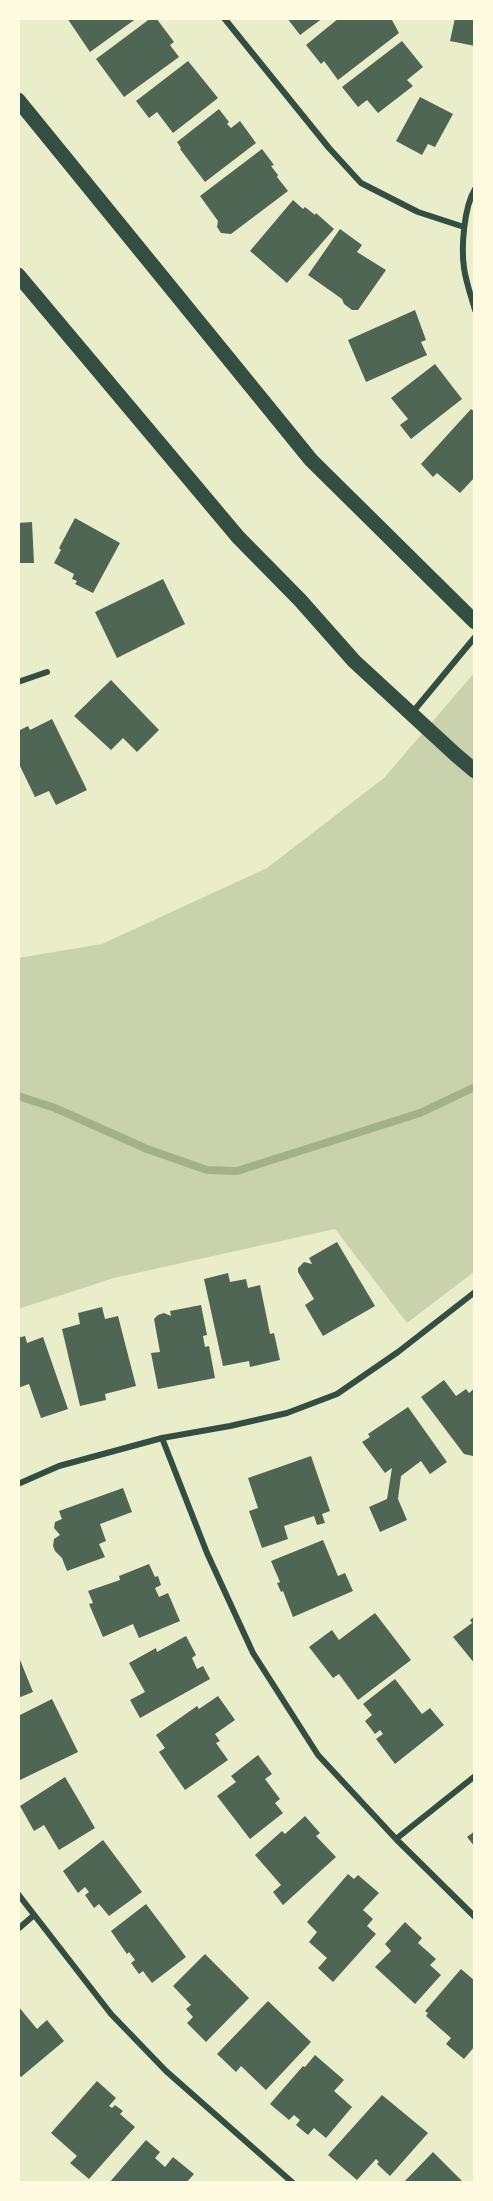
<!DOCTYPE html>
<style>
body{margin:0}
#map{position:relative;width:493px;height:2201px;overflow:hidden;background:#e9edc9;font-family:Karla,sans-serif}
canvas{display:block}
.frame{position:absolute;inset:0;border:20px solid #fefae0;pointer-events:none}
</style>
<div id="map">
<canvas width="493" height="2201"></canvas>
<div class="frame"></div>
</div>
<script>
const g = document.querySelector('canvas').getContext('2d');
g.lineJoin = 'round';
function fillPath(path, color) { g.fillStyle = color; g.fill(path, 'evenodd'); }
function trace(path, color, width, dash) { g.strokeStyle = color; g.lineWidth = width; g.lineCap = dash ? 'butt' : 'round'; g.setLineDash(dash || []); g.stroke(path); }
fillPath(new Path2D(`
 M475 672V1271L407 1323 335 1229 114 1278 18 1309V958L102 944 267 868 384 778Z`), '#cad2ad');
trace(new Path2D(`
 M18 1096 55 1108 147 1149 207 1170 237 1171 420 1113 475 1087`), '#a3b18a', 8);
fillPath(new Path2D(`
 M67 18H137L90 52Z
 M151 18H156L174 42 170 45 179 57 124 97 96 59Z
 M287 18H323L300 35Z
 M339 18H387L392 20 399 33 338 80 324 61 321 64 306 45Z
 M455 18H475V46L450 41Z
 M402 41 423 67 407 80 413 86 378 113 367 100 358 107 342 87Z
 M188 61 218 98 173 133 157 112 149 118 136 101Z
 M420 97 453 114 435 147 428 144 422 155 396 141Z
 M219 109 229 122 227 124 231 128 240 121 256 143 205 182 180 149 181 148 177 142Z
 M262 149 274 165 271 166 278 175 277 177 288 191 231 234 221 233 217 227 218 221 200 196Z
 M293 200 303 209 305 207 315 215 316 213 334 229 287 283 250 251Z
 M340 229 362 245 357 252 386 270 358 310H352L344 304 342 299 308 275Z
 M415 310 426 340 421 342 427 355 366 382 348 340Z
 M435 364 462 399 411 439 400 425 408 419 391 398Z
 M471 409 475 412V477L460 493 437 473 433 477 421 464Z
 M75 518 120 543 93 593 75 584 77 581 72 579 74 574 54 563 61 550 59 548Z
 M32 522 34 563H18V523Z
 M163 579 185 624 117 658 95 612Z
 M111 680 159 730 137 752 123 738 111 750 74 716Z
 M52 719 87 790 56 805 49 791 35 797 18 762V731L28 726 30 730Z
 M337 1242 375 1306 323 1336 305 1305 314 1299 298 1272V1268L304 1262 312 1264 309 1258Z
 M228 1273 230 1282 246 1279 248 1288 260 1285 270 1334 274 1333 280 1360 250 1367 249 1361 223 1366 204 1279Z
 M201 1305 207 1335 203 1336 205 1347 209 1346 215 1378 158 1389 151 1353 160 1352 154 1319 158 1315 164 1313 171 1316 170 1311Z
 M102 1307 105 1319 118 1316 136 1386 105 1394 106 1400 80 1406 62 1329 80 1324 78 1313Z
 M25 1336 27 1343 43 1337 68 1409 41 1418 29 1384 18 1388V1338Z
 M444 1380 456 1396 466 1389 469 1393 475 1388V1455L473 1456 464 1454 421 1397Z
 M408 1407 447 1462 430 1474 421 1461 401 1476 398 1499 407 1520 380 1532 369 1507 387 1499 392 1468 385 1473 362 1442 370 1437 368 1434Z
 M311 1456 330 1511 322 1514 325 1523 317 1525 314 1516 284 1526 288 1539 262 1548 249 1511 258 1508 248 1478Z
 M123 1488 132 1512 100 1524 106 1541 99 1544 105 1557 67 1571 62 1558 55 1551 53 1546 54 1539 60 1535 54 1528 55 1522 62 1519 59 1511Z
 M323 1540 338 1576 345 1573 353 1591 293 1617 283 1591 281 1592 277 1583 280 1582 271 1561Z
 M149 1564 155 1577 158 1576 161 1585 155 1588 159 1597 168 1593 180 1621 139 1638 133 1624 103 1637 89 1604 93 1603 88 1591 120 1580 119 1576Z
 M375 1613 411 1660 358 1700 339 1674 333 1678 309 1647 332 1630 339 1640Z
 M475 1616V1664L453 1637 472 1623 470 1620Z
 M186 1636 196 1655 192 1658 197 1669 203 1666 210 1679 140 1718 130 1700 145 1692 129 1663 156 1648 157 1652Z
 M18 1655 33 1692 18 1698Z
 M395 1679 422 1714 430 1708 444 1725 395 1764 376 1739 383 1734 380 1730 375 1734 365 1721 372 1715 363 1704Z
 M218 1696 235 1720 215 1734 220 1741 216 1743 228 1760 185 1790 159 1752 165 1748 156 1735 197 1706 199 1709Z
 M52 1699 78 1752 18 1781V1716Z
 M258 1755 272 1774 265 1779 280 1799 275 1803 283 1813 250 1839 217 1796 236 1782 231 1776Z
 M65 1777 95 1828 59 1850 44 1825 34 1831 20 1806Z
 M305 1816 320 1833 316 1836 336 1857 283 1905 273 1892 281 1885 255 1855 282 1831 285 1834Z
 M475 1831V1847L467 1837Z
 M103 1840 142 1892 109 1916 99 1904 94 1908 85 1895 89 1892 85 1887 78 1893 63 1871Z
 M348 1874 354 1879 358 1875 379 1893 363 1910 373 1919 367 1926 376 1934 333 1982 318 1968 327 1958 309 1942 317 1932 307 1922Z
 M146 1904 186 1957 152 1983 143 1971 139 1974 131 1963 135 1960 129 1952 127 1954 111 1931Z
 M405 1922 422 1938 418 1943 436 1959 430 1965 441 1975 415 2004 375 1967 391 1951 385 1944Z
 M205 1954 249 1998 206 2042 187 2023 193 2017 186 2009 191 2005 173 1986Z
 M461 1969 475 1981V2046L464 2059 446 2044 451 2038 426 2016 428 2013 425 2011Z
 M268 2001 311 2042 266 2090 241 2066 236 2072 217 2054Z
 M18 2006 37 2029 47 2020 64 2041 21 2077 18 2074Z
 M315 2055 344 2080 334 2091 352 2107 326 2138 314 2128 308 2135 296 2125 300 2120 294 2115 289 2120 270 2104 303 2066 305 2067Z
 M97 2081 116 2098 109 2106 112 2108 115 2105 123 2111 120 2114 135 2127 89 2179 70 2163 77 2156 51 2133Z
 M382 2095 428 2133 390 2176 377 2164 379 2162 376 2159 357 2180 328 2155Z
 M146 2140 160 2152 155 2158 165 2167 173 2157 194 2174 186 2183H109Z
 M433 2152 464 2183H403Z`), '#4f6655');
trace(new Path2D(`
 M224 18 329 148 361 183 418 212 464 227
 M475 189C464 207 461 247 464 268 466 282 471 296 475 310
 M18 682 47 672
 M412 713 475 637
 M162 1438 207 1553 253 1653 318 1755 396 1839 475 1917
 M18 1484 59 1466 162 1438 230 1426 287 1413 337 1394 398 1352 475 1292
 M396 1839 475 1776
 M18 1894 111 2014 166 2071 293 2183
 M18 1929 33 1916`), '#344e41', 6);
trace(new Path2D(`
 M18 100 311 460 475 622
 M18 275 238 537 300 600 354 661 456 755 475 771`), '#344e41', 15);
</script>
